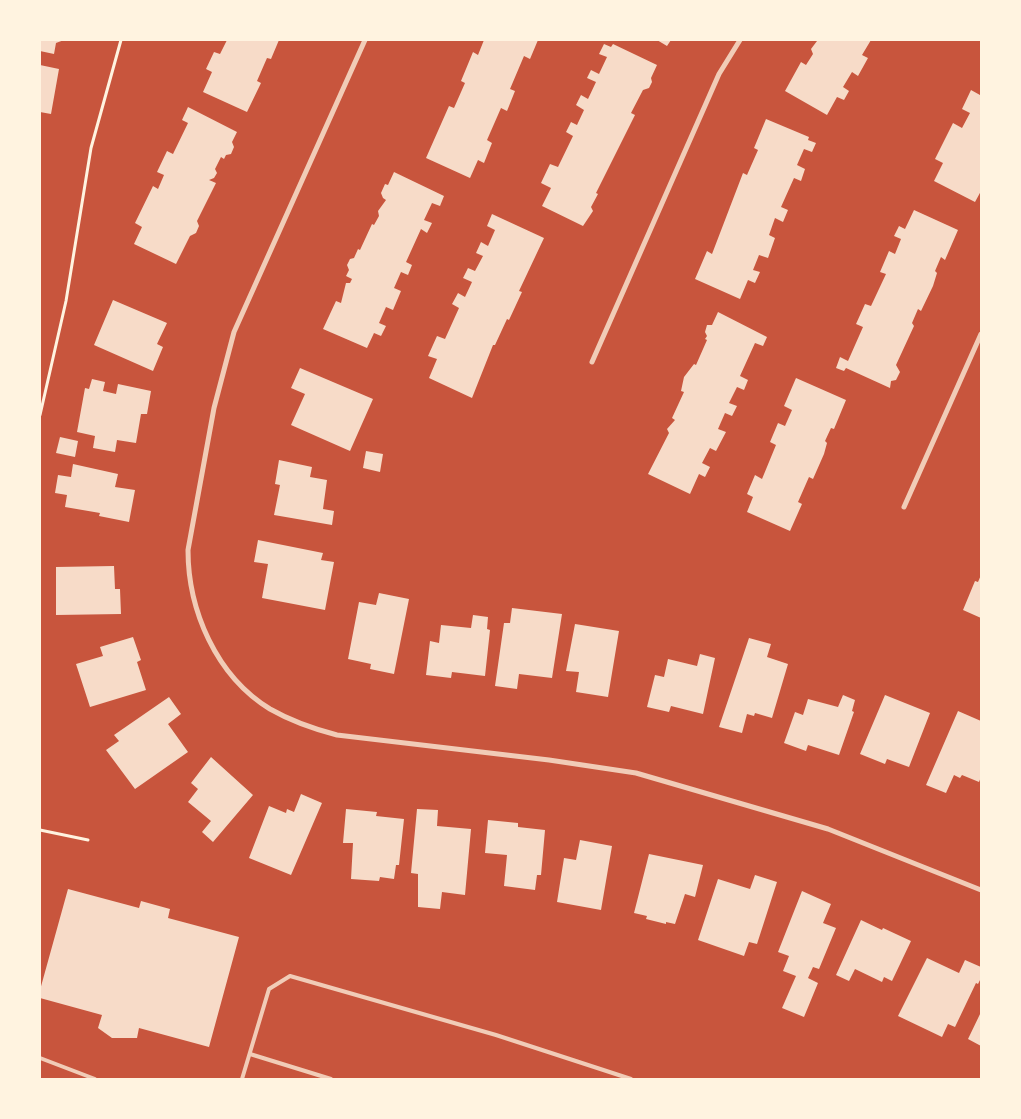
<!DOCTYPE html>
<style>
body{margin:0}
#map{position:relative;width:1021px;height:1119px;overflow:hidden;background:#c8553d;font-family:Raleway,sans-serif}
canvas{display:block}
.frame{position:absolute;inset:0;border:41px solid #fff3e0;pointer-events:none}
</style>
<div id="map">
<canvas width="1021" height="1119"></canvas>
<div class="frame"></div>
</div>
<script>
const g = document.querySelector('canvas').getContext('2d');
g.lineJoin = 'round';
function fillPath(path, color) { g.fillStyle = color; g.fill(path, 'evenodd'); }
function trace(path, color, width, dash) { g.strokeStyle = color; g.lineWidth = width; g.lineCap = dash ? 'butt' : 'round'; g.setLineDash(dash || []); g.stroke(path); }
fillPath(new Path2D(`
 M40 40H64L56 43 54 54 40 51Z
 M227 40H279L271 59 267 58 257 81 261 83 247 112 203 92 212 72 206 69 214 52 220 54Z
 M484 40H538L530 59 524 56 510 89 515 91 507 111 501 108 487 140 492 143 484 163 478 160 470 178 426 158 449 106 454 108 465 83 461 81 473 52 478 55Z
 M657 40H671L667 46Z
 M815 40H871L862 55 868 58 858 76 852 72 843 87 849 91 844 100 837 97 827 115 785 91 801 62 806 65 813 54 811 49 817 41Z
 M604 44 611 47 613 44 657 65 651 78 652 82 649 88 643 90 631 113 635 115 596 193 598 194 591 207 593 211 583 226 542 206 551 188 541 183 550 164 558 167 573 136 566 132 571 122 577 125 584 110 576 105 581 95 588 99 596 82 587 78 591 70 599 74 607 57 599 54Z
 M40 65 59 69 51 114 40 112Z
 M971 90 980 95 981 92V191L975 202 934 181 943 163 935 159 953 123 962 128 970 113 962 109Z
 M188 107 237 132 232 142 234 147 231 154 226 155 224 159 221 157 215 169 217 173 214 178 209 180 216 183 197 221 199 226 196 233 190 236 176 264 134 244 142 227 135 223 153 186 158 189 164 175 157 172 167 151 173 154 188 123 182 120Z
 M766 119 809 137 808 140 816 143 812 152 804 149 797 165 805 169 801 181 794 178 781 207 788 210 783 222 775 218 769 235 775 238 768 258 759 255 753 270 760 272 755 283 748 280 740 299 695 279 707 251 712 254 743 173 747 175 758 150 754 148Z
 M394 172 444 196 440 206 432 203 424 220 432 223 427 233 421 229 406 262 412 265 408 275 401 272 394 288 401 291 393 310 386 307 379 323 386 326 381 336 374 333 367 348 323 329 336 301 341 303 346 283H350L352 279 346 276 349 270 347 265 350 259 354 258 358 249 360 250 372 224 374 225 379 216 378 211 386 200 383 198 381 193 385 184 388 185Z
 M914 210 958 230 945 260 941 257 935 271 937 273 933 286 921 311 918 309 912 323 914 326 896 365 900 372 896 380 891 381 890 388 846 368 844 371 836 368 840 357 848 361 863 327 856 324 865 304 871 306 886 274 880 272 889 251 895 254 901 239 894 236 899 226 905 229Z
 M492 214 544 238 519 291 522 292 509 320 507 319 495 345H493L472 398 429 378 437 359 428 356 437 336 445 339 459 308 452 304 458 293 465 297 472 282 463 278 468 268 475 271 483 256 476 253 481 242 488 246 495 230 487 226Z
 M113 300 167 323 157 344 163 347 153 371 94 345Z
 M718 312 767 337 763 346 755 343 740 376 748 380 744 390 737 387 729 403 737 406 732 416 725 413 718 429 726 432 716 451 710 448 702 463 710 467 705 477 699 474 690 494 648 474 669 433 667 429 675 420 672 418 684 392 681 391 684 377 694 364 696 365 707 340 705 339 707 336 705 332 707 325H712Z
 M300 368 373 399 350 451 291 425 305 394 291 388Z
 M796 378 846 400 834 429 831 428 825 441 827 443 824 454 813 479 809 477 798 502 802 504 790 531 747 512 753 497 747 494 755 475 762 479 776 445 770 442 778 423 785 426 792 410 784 406Z
 M92 379 105 382 103 391 116 394 118 384 151 391 147 414H141L136 443 117 440 115 452 93 448 95 436 77 432 85 388 89 389Z
 M60 437 78 441 75 457 56 453Z
 M366 451 383 454 380 472 363 468Z
 M279 460 312 467 310 477 327 480 323 509 334 511 332 525 274 515 280 485 275 484Z
 M73 464 118 474 115 487 135 490 129 522 99 516 100 513 65 507 67 495 55 493 58 475 71 477Z
 M258 540 323 553 321 560 334 562 325 610 262 598 268 564 254 562Z
 M114 566 115 589H120L121 614 56 615V567Z
 M981 575V618L963 610 975 581 978 582Z
 M379 593 409 599 394 674 370 669 371 664 348 659 359 602 376 605Z
 M512 608 562 614 552 678 519 674 517 689 495 686 504 623H510Z
 M473 615 488 617 487 629 490 630 485 676 452 672 451 678 426 675 430 641 439 643 441 625 471 628Z
 M575 624 619 631 608 697 576 692 579 672 566 671Z
 M133 637 141 660 137 662 146 690 90 707 76 664 103 656 100 647Z
 M749 638 771 644 767 657 788 664 772 718 755 713 754 716 747 714 742 733 719 727Z
 M700 654 715 658 703 714 671 706 669 712 647 707 655 675 664 677 668 659 697 666Z
 M843 695 855 700 852 711 854 712 839 755 808 745 806 751 784 743 795 712 803 715 808 699 838 707Z
 M885 695 930 713 909 767 887 759 885 764 860 754Z
 M169 697 181 714 168 724 188 752 135 789 106 750 119 741 114 735Z
 M958 711 981 721V777L979 782 962 775 960 778 954 775 946 793 926 785Z
 M211 757 253 795 213 842 202 832 211 821 188 802 198 789 191 783Z
 M301 794 322 803 291 875 249 858 269 806 286 813 287 809 294 812Z
 M346 809 377 812 376 816 404 819 399 865H396L394 879 380 877 379 881 351 879 353 843H343Z
 M417 809 438 810 437 826 471 829 465 895 442 892 440 909 418 907V874L411 873Z
 M488 820 518 823V827L545 830 541 875H537L535 890 504 886 507 855 485 853Z
 M580 840 612 846 601 910 557 902 564 858 576 860Z
 M649 854 703 865 695 897 685 894 675 924 666 922V924L646 919 647 916 634 913Z
 M755 875 777 882 757 944 749 942 744 956 698 940 718 879 750 889Z
 M68 889 139 908 141 901 170 909 168 918 239 937 209 1047 139 1028 137 1038H112L98 1028 102 1015 40 998V990Z
 M802 891 831 904 823 923 836 928 819 969 813 967 808 978 818 983 804 1017 782 1008 796 976 783 971 789 956 778 952Z
 M861 920 882 930 883 928 911 941 892 981 884 977 882 982 855 969 849 981 836 975Z
 M927 958 959 973 965 960 981 967V978L978 984 976 983 955 1027 948 1024 942 1037 898 1016Z
 M981 1012V1046L968 1039Z`), '#f7dbc8');
trace(new Path2D(`
 M40 415 66 301 91 148 121 40
 M40 830 88 840`), '#fff3e0', 3);
trace(new Path2D(`
 M250 1054 331 1079
 M40 1058 95 1079
 M242 1079 269 989 290 976 496 1035 631 1079`), '#f1ccb7', 4);
trace(new Path2D(`
 M365 40 234 332 214 408 188 550C188 610 216 676 270 709 291 721 314 729 337 735L549 760 636 773 828 829 981 890
 M592 362 719 74 740 40
 M904 507 981 334`), '#f1ccb7', 5);
</script>
